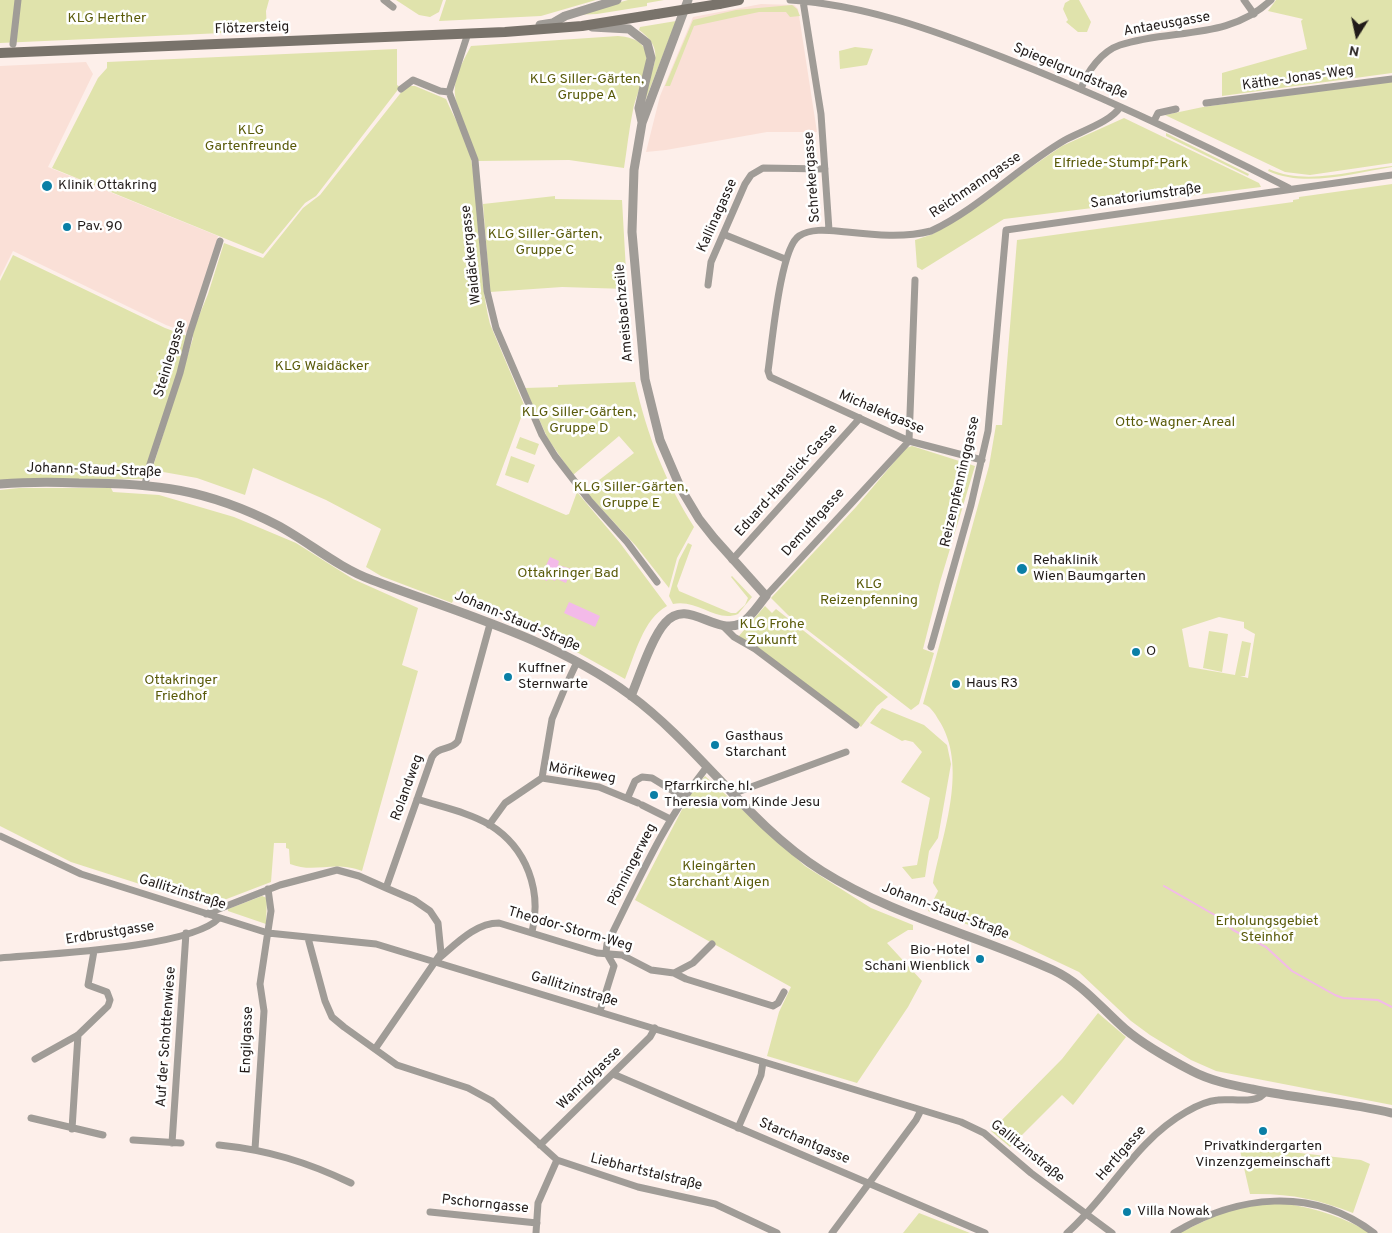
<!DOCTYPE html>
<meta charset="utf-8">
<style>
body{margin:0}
#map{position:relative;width:1392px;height:1233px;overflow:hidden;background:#fdefea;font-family:Overpass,sans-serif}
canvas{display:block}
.north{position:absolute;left:1332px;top:10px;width:50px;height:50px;-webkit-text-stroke:4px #fff;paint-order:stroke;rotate:190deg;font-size:14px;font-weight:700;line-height:20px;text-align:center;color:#211b19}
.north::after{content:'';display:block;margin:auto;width:18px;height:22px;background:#211b19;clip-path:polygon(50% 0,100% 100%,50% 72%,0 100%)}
</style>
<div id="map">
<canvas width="1392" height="1233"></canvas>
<div class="north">N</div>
</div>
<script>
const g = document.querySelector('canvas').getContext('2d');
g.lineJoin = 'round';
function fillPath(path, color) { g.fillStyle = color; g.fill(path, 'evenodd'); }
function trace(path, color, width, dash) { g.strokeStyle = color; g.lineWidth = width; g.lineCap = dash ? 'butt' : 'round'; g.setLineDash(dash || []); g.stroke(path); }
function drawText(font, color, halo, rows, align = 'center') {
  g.font = font + ' Overpass,sans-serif'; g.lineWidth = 5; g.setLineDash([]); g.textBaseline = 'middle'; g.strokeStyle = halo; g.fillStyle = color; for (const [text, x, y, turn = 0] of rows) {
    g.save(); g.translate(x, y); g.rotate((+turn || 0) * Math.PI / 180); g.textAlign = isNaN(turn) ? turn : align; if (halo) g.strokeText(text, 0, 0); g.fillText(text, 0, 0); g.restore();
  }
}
fillPath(new Path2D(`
 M761 4 794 5 798 9 817 132H767L666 150 646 152 660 96 693 17Z
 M86 62 93 74 48 167 218 236 188 333 166 325 13 251 0 277V66Z`), '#fae0d7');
fillPath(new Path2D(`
 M0 0H269L266 11 267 31 0 43Z
 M396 0H443L439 12 430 17 419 15Z
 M446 0H596L541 16 439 21Z
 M628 0H664L647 3V6L597 14 574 15Z
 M1070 0H1079L1091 22 1087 32H1078L1066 22 1068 20 1063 9 1065 3Z
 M1276 0H1392V73L1222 96V73L1307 49 1301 21 1303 19 1268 11Z
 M792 5 797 9 800 16 790 17 786 12H759L694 26 670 86H665L693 20 736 10Z
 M676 21 644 104C642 75 674 55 639 30L640 27Z
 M618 36C630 37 643 40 646 53 650 71 636 93 633 110 629 129 627 149 624 168L569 160 478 161C472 139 452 106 455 86 456 72 465 58 471 46Z
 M855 47 873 49 867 65 840 69 839 51Z
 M397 49V85L400 87 316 196 305 203 263 254 52 168 98 78 107 68V62Z
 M1392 81V163L1310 175 1285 172 1165 115 1203 107Z
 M410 86H415L446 99C454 118 467 138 471 159 481 214 477 270 490 324L525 407 496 485 566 515 569 514 577 492 620 543 667 606C643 619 635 655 625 679L573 650 575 643 457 591 452 603 381 576 366 567 381 529 326 500 253 468 245 495 197 478 152 470 193 338 192 333 208 294 224 243 263 258 303 208 320 195 403 90Z
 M1124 118 1259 183 1261 187 1004 219 922 270 917 267 915 240 933 234 1062 146Z
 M1166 133 1249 174 1248 176 1166 136Z
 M1392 166V167C1353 173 1306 188 1268 171L1269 169C1306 186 1354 170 1392 166Z
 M1392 184V1105L1216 1071 1191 1060 1150 1035 1131 1021 1079 972 1007 938 928 911 938 891 933 883C943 832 969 765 938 719 935 713 929 705 923 704L989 466 996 425H1002L1017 240 1293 202V200L1299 199V197ZM1219 617 1244 622V628L1255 634 1248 678 1240 676H1245L1251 643 1242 641 1235 675 1189 667 1182 629Z
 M555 196V199L622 200 627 289 562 287 490 292 483 204Z
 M13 255 165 328 187 336 178 373 143 479 0 480V281Z
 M635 382C647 435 665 481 694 527L677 558 669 588 636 546 585 491 634 453 619 436 573 475 548 439 525 388 558 387V385Z
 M520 437 539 444 535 455 516 448Z
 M912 446 975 466 940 582 923 649 934 653 919 704 911 710 788 615 771 598 856 507 906 448Z
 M511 456 535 465 528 483 505 475Z
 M19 488H111L113 492 159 495 234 517 296 543 353 579 418 608 402 665 418 671 362 871C333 860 315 874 290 864L289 849 286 848V843H274L271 882 224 900 222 898 208 900V904H202L71 862 0 826V490Z
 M688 543 692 545 677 586 679 591 731 613H736L745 605 748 598 731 577 732 576 752 597 738 614C716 623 698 599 673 604L669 596 679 560Z
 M765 606 772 613 776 609 888 697 877 706 861 727 804 683 738 637Z
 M1209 631 1228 634 1222 672 1203 668Z
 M882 708 924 725 947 745 951 764 938 838 929 851 925 877 912 879 902 867 917 865 930 798 901 782 922 752 913 742 905 740 902 741 870 723Z
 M705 776 805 866 871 908 913 925V930H908L887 943 922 981 908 1007 857 1083 767 1056 779 1012 791 987 635 900 688 798Z
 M262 896 267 898 266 924 228 911V909Z
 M1098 1013 1126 1037 1073 1105 1062 1095 1010 1147 991 1131 1062 1059Z
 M1239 1146 1361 1160 1370 1164 1353 1213C1318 1199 1288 1193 1250 1194Z
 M1276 1202C1315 1208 1336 1214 1371 1233H1179L1230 1209Z
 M919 1213 970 1233H903Z`), '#e0e3ac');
fillPath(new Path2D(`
 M550 557 559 561 558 565 572 569 566 583 559 580 561 576 558 574 555 581 548 578 547 581 540 578Z
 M569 602 600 616 595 627 564 613Z`), '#f3bae9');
trace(new Path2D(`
 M1164 886 1220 918 1233 930 1266 947 1292 971 1335 995 1343 998 1378 1000 1392 1007`), '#f3bae9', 2);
trace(new Path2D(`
 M384 0 393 7
 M790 0C865 5 933 30 1002 57 1100 95 1195 140 1289 188
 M1244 0 1254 14
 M803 1 821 114 829 230
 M468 33 449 92 475 160 487 291 496 328 542 435 555 456 589 500 627 542 657 582
 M13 44 18 0
 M401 89 413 80 440 91 449 92
 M1081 89C1087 71 1102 51 1120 45 1172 28 1228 41 1271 0
 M1206 103 1392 79
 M1154 121 1158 113 1176 109
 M723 234 785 259
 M708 285 711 262 745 184 751 175 763 168 825 169
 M982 460 909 441 770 377 768 371C772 345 780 248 799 236 813 227 832 231 847 232 875 235 904 238 931 231 978 209 1020 166 1065 140 1082 131 1112 121 1120 107
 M145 484 150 464 180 373 190 333 220 241
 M732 560 860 418
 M766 596 909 441 915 280
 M723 626 734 637 755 649 856 725
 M931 647 971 505 988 431 1006 230 1392 175
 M569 679 577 662
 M542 778 552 719 567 683
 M732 794 846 752
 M628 797 635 781 642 777 652 778 683 797
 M417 799C441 807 468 812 490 825 527 848 542 891 532 932
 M642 805 670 819
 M489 825 505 803 542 778 599 787 638 803
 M0 836 81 874 268 933 376 944 961 1122 984 1133 1031 1173 1112 1233
 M386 888 432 757C438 746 451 751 458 741L490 624
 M206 914 280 885 337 870 359 876 386 888 414 900 430 911 438 923 441 953 375 1049
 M308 938 325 1001 332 1017 344 1027 397 1065 468 1088 492 1101 557 1160 638 1187 715 1204 777 1233
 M606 952 607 944C637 884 664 821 706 768
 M0 958C44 954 192 948 219 918
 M438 959C456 944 475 923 499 923L597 953 622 955 651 970 674 973 686 979 773 1006 778 1003 784 992
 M674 973 693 963 712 944
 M600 1011 614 966 606 952
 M35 1059 78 1035 108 1006 110 1000 107 992 88 985 94 951
 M613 1074 985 1233
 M31 1118 103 1135
 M738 1128 761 1075 763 1062
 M72 1129 78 1035
 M133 1140 181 1143
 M172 1143 186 933
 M219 1145C268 1150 307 1162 351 1183
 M540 1145 650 1037 655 1028
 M255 1149 264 1011 260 984 271 911 268 889
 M430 1212 537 1223
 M536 1233 538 1203 557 1160
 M832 1233 916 1120 921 1110
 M1067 1233C1110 1195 1135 1141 1186 1112 1196 1106 1208 1101 1218 1100 1231 1098 1258 1105 1265 1092
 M1174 1233C1237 1195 1312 1186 1374 1233`), '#a09c97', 7);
trace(new Path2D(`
 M540 25 553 23 565 16 617 0
 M592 27 629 29 647 43 651 58 639 108 642 122
 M0 484C26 482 53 482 79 483 155 483 207 489 277 525 309 542 337 567 372 580 459 613 554 639 630 695 699 746 748 824 822 871 895 917 975 934 1053 970 1083 984 1101 1008 1125 1029 1145 1046 1169 1059 1192 1071 1211 1081 1232 1085 1252 1089 1299 1099 1346 1102 1392 1113
 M631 696C639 677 652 637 665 623 687 597 714 635 740 624 750 619 759 604 766 596L714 538 699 519 681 489 660 440 645 379 632 232 634 170 642 123 688 0`), '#a09c97', 9);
trace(new Path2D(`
 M719 4 739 0
 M0 53 505 32 582 26 657 14`), '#79736b', 10);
trace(new Path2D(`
 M657 14 719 4`), '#79736b', 10);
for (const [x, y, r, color] of [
 [47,186,6,"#0a7fa6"],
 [67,227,5,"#0a7fa6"],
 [1022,569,6,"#0a7fa6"],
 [1136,652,5,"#0a7fa6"],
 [508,677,5,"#0a7fa6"],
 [956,684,5,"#0a7fa6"],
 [715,745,5,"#0a7fa6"],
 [654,795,5,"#0a7fa6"],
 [980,959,5,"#0a7fa6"],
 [1263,1131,5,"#0a7fa6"],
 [1127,1212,5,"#0a7fa6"]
]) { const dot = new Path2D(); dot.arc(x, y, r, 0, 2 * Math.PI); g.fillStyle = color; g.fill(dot); trace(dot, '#fff', 2); }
drawText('14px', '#595a09', '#fff', [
 ["KLG Herther",107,19],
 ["KLG Siller-Gärten,",587,80],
 ["Gruppe A",587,96],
 ["KLG",251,131],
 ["Gartenfreunde",251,147],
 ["Elfriede-Stumpf-Park",1121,164],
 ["KLG Siller-Gärten,",545,235],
 ["Gruppe C",545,251],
 ["KLG Waidäcker",322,367],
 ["KLG Siller-Gärten,",579,413],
 ["Gruppe D",579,429],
 ["Otto-Wagner-Areal",1175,423],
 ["KLG Siller-Gärten,",631,488],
 ["Gruppe E",631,504],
 ["Ottakringer Bad",568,574],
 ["KLG",869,585],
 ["Reizenpfenning",869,601],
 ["KLG Frohe",772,625],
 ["Zukunft",772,641],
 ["Ottakringer",181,681],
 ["Friedhof",181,697],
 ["Kleingärten",719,867],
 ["Starchant Aigen",719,883],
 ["Erholungsgebiet",1267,922],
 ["Steinhof",1267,938]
]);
drawText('14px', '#211b19', '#fff', [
 ["Antaeusgasse",1167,25,-10],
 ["Flötzersteig",252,29,-2],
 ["Spiegelgrundstraße",1070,72,23],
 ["Käthe-Jonas-Weg",1298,79,-8],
 ["Schrekergasse",813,177,-94],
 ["Reichmanngasse",976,186,-34],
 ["Sanatoriumstraße",1146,197,-8],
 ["Kallinagasse",718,216,-66],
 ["Waidäckergasse",472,255,-96],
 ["Ameisbachzeile",625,313,-95],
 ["Steinlegasse",171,359,-73],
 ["Michalekgasse",881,413,23],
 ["Johann-Staud-Straße",94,471,2],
 ["Eduard-Hanslick-Gasse",787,481,-48],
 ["Reizenpfenninggasse",961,482,-77],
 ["Demuthgasse",814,523,-48],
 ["Johann-Staud-Straße",517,622,23],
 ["Mörikeweg",582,774,10],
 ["Rolandweg",408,788,-70],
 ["Pönningerweg",633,865,-63],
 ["Gallitzinstraße",182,893,17],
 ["Johann-Staud-Straße",945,912,21],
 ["Theodor-Storm-Weg",570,930,16],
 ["Erdbrustgasse",110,934,-9],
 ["Gallitzinstraße",574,990,17],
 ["Auf der Schottenwiese",167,1037,-86],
 ["Engilgasse",248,1040,-88],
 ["Wanriglgasse",590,1079,-44],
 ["Starchantgasse",804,1142,23],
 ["Gallitzinstraße",1027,1152,39],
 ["Hertlgasse",1122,1154,-49],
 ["Liebhartstalstraße",646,1173,14],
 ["Pschorngasse",485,1205,6]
]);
drawText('14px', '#211b19', '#fff', [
 ["Klinik Ottakring",58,186],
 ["Pav. 90",77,227],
 ["Rehaklinik",1033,561],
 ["Wien Baumgarten",1033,577],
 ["O",1146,652],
 ["Kuffner",518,669],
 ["Sternwarte",518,685],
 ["Haus R3",966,684],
 ["Gasthaus",725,737],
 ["Starchant",725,753],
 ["Pfarrkirche hl.",664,787],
 ["Theresia vom Kinde Jesu",664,803],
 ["Bio-Hotel",970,951,"right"],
 ["Schani Wienblick",970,967,"right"],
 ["Privatkindergarten",1263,1147,"center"],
 ["Vinzenzgemeinschaft",1263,1163,"center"],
 ["Villa Nowak",1137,1212]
], 'left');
</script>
